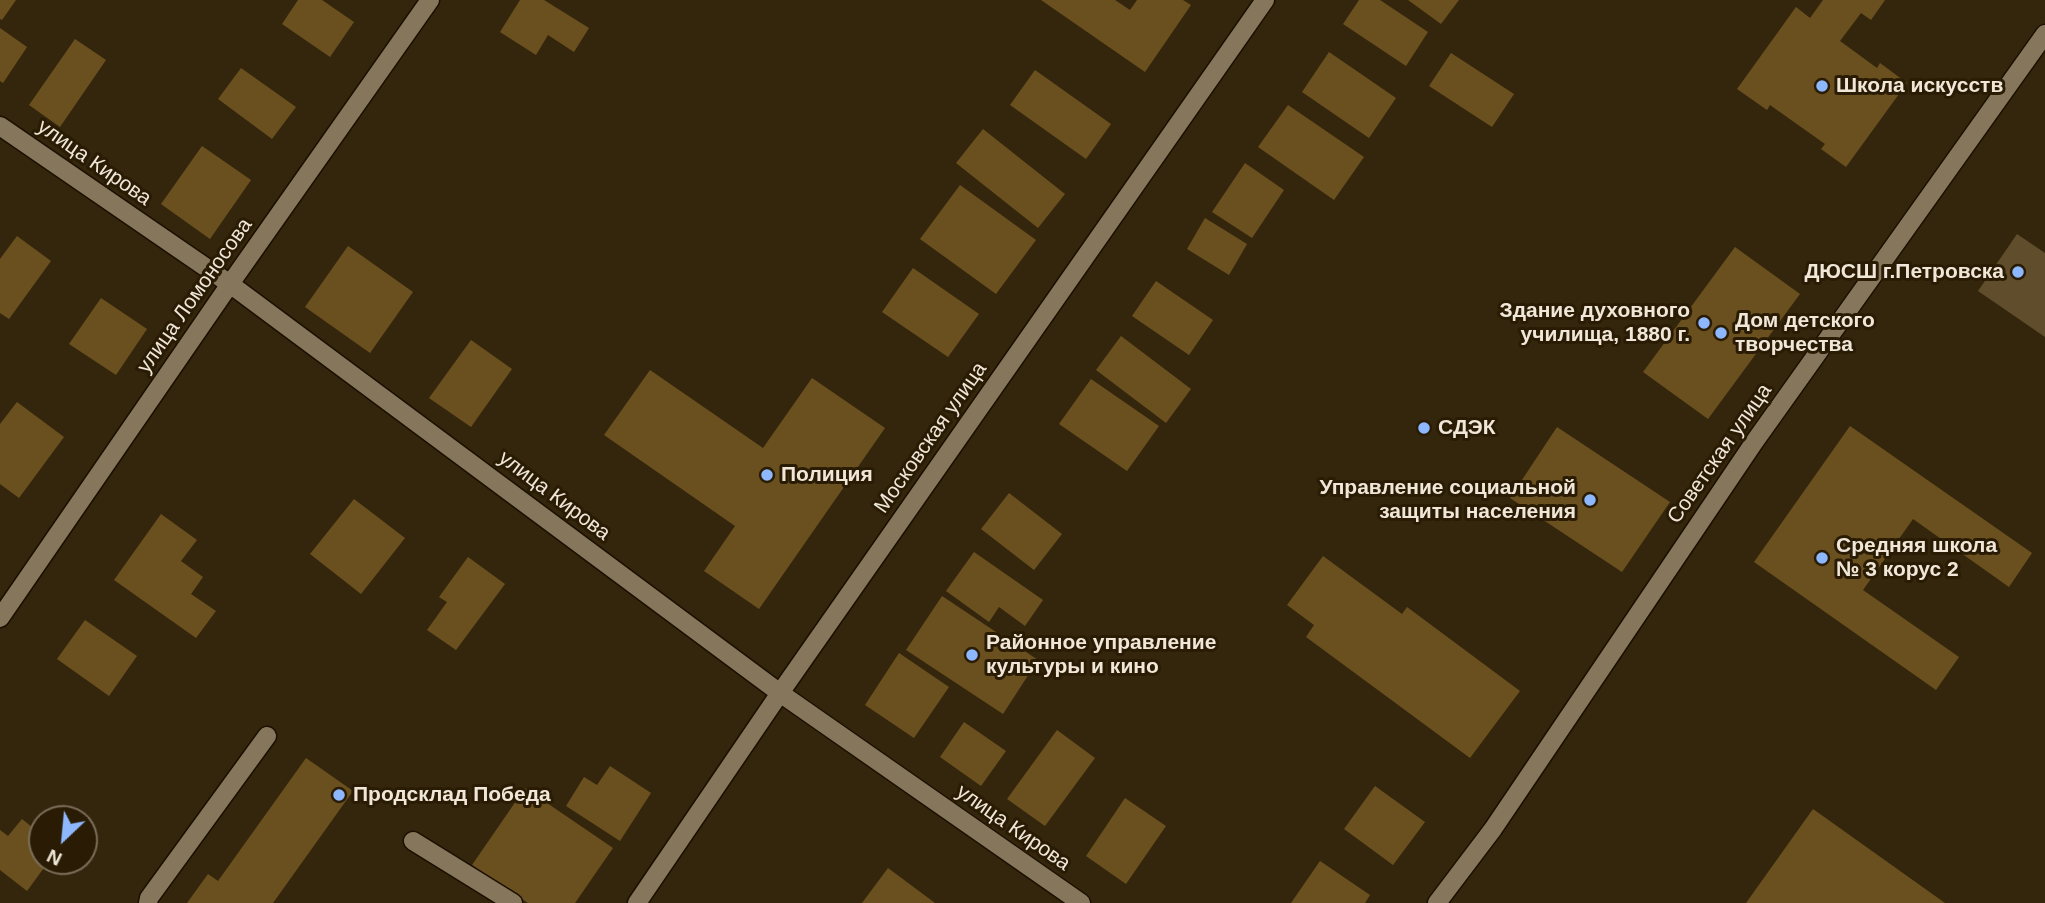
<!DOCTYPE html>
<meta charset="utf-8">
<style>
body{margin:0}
#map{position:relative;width:2045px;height:903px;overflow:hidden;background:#34260d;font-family:Arial,sans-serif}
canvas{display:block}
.north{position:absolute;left:28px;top:805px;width:70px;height:70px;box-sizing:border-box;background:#2a1c04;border:2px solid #796d59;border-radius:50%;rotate:206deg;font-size:19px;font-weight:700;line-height:28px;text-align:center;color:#f0e7d8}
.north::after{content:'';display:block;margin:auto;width:24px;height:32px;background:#8eb8fd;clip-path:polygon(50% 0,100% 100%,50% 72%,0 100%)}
</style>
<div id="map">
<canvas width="2045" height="903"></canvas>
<div class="north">N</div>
</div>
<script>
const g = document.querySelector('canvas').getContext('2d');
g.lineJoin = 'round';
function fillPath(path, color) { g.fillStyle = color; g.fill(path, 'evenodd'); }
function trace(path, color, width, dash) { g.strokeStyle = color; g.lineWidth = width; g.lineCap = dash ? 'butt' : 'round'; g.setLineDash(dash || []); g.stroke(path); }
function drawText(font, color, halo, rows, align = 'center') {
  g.font = font + ' Arial,sans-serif'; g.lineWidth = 6; g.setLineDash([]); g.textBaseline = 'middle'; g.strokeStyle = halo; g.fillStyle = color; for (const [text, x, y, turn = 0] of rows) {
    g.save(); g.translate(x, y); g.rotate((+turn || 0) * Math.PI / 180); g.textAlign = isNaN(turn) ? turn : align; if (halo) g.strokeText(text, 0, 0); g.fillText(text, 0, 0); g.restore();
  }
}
fillPath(new Path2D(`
 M2017 234 2045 253V337L1978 291Z`), '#604d2b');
fillPath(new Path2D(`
 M0 0H16L2 20 0 19Z
 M298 0H322L354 22 330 57 282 24Z
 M520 0H544L589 28 574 52 548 35 536 55 500 32Z
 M1041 0H1115L1130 10 1137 0H1183L1191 5 1145 72Z
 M1359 0H1380L1428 32 1406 66 1343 24Z
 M1408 0H1459L1441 24Z
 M1823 0H1885L1871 20 1861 13 1840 41 1877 68 1880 63 1907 83 1846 167 1821 149 1825 144 1770 105 1767 110 1737 89 1796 7 1810 18Z
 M0 28 27 47 3 83 0 81Z
 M75 39 106 60 60 127 29 105Z
 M1329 52 1396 98 1369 138 1302 92Z
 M1451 53 1514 94 1492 127 1429 86Z
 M241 68 296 107 272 139 218 99Z
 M1035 70 1111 124 1086 159 1010 105Z
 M1288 105 1364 157 1334 200 1258 147Z
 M983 129 1065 194 1038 228 956 163Z
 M202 146 251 180 210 239 161 204Z
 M1245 163 1284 190 1252 238 1212 212Z
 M960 185 1036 240 996 294 920 239Z
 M1205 218 1247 244 1229 275 1187 249Z
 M17 236 51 261 9 319 0 313V259Z
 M348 246 413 292 370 353 305 307Z
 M1735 247 1800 294 1708 419 1643 372Z
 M913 268 979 314 948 357 882 312Z
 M1156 281 1213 320 1189 355 1132 316Z
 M101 298 147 329 116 375 69 344Z
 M1121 336 1191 389 1166 423 1096 370Z
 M471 340 512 369 471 427 429 398Z
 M650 370 763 448 812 378 885 428 759 609 704 571 735 526 604 435Z
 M1091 379 1159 426 1127 471 1059 424Z
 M17 402 64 437 19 498 0 484V424Z
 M1850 426 2032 553 2009 587 1913 519 1863 590 1959 657 1936 690 1754 562Z
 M1557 427 1670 502 1622 572 1510 498Z
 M1009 493 1062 534 1034 570 981 529Z
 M354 499 405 538 361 594 310 554Z
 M161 514 197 540 181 561 203 577 191 594 216 611 196 638 114 580Z
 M974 552 1043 600 1025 626 999 607 989 622 946 591Z
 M1323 556 1402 614 1407 607 1520 691 1470 758 1306 637 1314 625 1287 605Z
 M468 557 505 584 456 650 427 630 447 602 439 597Z
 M942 596 1038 660 1003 714 906 650Z
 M85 620 137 656 109 696 57 659Z
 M899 653 949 687 914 738 865 705Z
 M964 722 1006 751 981 786 940 757Z
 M1057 730 1095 758 1045 826 1007 799Z
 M306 758 353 791 273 903H187L208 874 218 881Z
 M610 766 651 793 620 841 566 806 584 777 597 785Z
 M1375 786 1425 822 1393 865 1344 829Z
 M525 788 613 848 575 903H528L472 865Z
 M1125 798 1166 826 1126 884 1086 856Z
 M1813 809 1945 903H1746Z
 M22 819 42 835V861H49L27 891 0 870V830L8 836Z
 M1320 861 1370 895 1365 903H1291Z
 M888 868 935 903H862Z`), '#6b501f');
const service = new Path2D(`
 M413 841 513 903
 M148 903 149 898 267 736`);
const minor = new Path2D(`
 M0 126 230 284 780 693 1081 903
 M0 618 230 284 430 0
 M637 903 780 693 1265 0
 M1437 903 1493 829 1755 441 2045 34`);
trace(service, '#1b0f00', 21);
trace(minor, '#1b0f00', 21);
trace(service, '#86765b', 18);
trace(minor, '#86765b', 18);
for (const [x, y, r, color] of [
 [1822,86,7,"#8eb8fd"],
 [2018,272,7,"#8eb8fd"],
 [1704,323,7,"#8eb8fd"],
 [1721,333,7,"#8eb8fd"],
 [1424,428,7,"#8eb8fd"],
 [767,475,7,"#8eb8fd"],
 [1590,500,7,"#8eb8fd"],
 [1822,558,7,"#8eb8fd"],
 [972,655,7,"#8eb8fd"],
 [339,795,7,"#8eb8fd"]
]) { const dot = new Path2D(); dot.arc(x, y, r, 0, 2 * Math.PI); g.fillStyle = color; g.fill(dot); trace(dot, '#2a1c04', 2.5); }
drawText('bold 21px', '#f0e7d8', '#2a1c04', [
 ["Школа искусств",1836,86],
 ["ДЮСШ г.Петровска",2004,272,"right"],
 ["Здание духовного",1690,311,"right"],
 ["училища, 1880 г.",1690,335,"right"],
 ["Дом детского",1735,321],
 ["творчества",1735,345],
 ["СДЭК",1438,428],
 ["Полиция",781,475],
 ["Управление социальной",1576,488,"right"],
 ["защиты населения",1576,512,"right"],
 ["Средняя школа",1836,546],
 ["№ 3 корус 2",1836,570],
 ["Районное управление",986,643],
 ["культуры и кино",986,667],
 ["Продсклад Победа",353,795]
], 'left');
drawText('21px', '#f0e7d8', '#2a1c04', [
 ["улица Кирова",94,163,35],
 ["улица Ломоносова",195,296,-55],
 ["Московская улица",931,438,-55],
 ["Советская улица",1720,454,-55],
 ["улица Кирова",554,496,37],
 ["улица Кирова",1013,828,35]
]);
</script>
